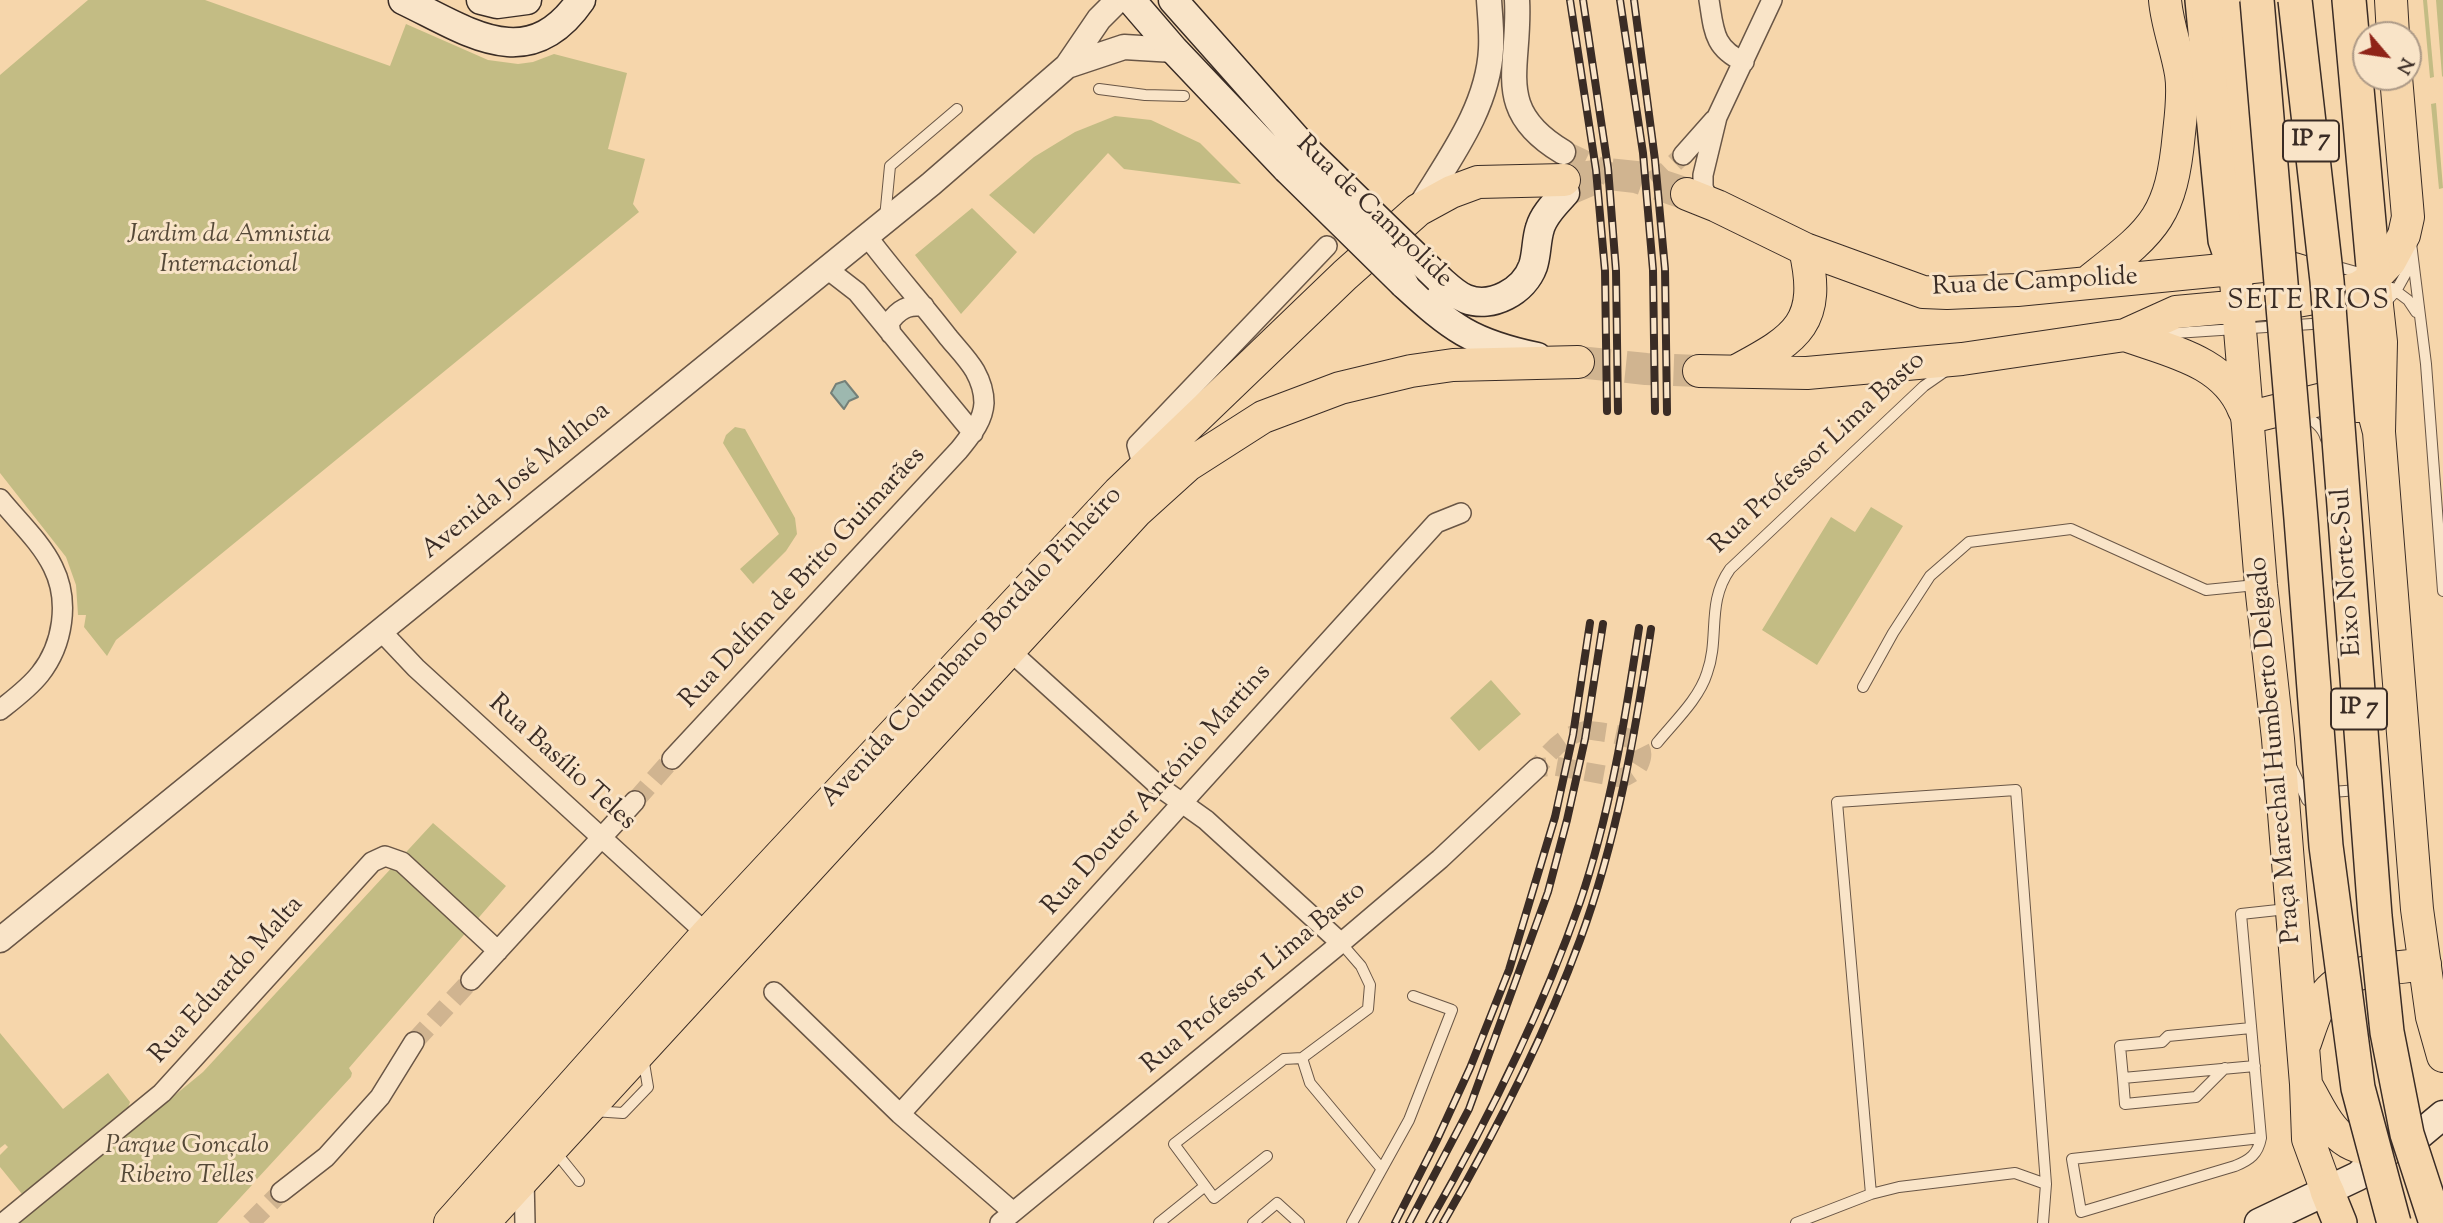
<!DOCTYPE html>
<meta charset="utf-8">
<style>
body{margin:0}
#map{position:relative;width:2443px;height:1223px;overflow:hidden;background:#f6d6ab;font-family:"Sorts Mill Goudy",serif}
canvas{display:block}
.north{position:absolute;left:2352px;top:21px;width:70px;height:70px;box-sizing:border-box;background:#f9e4c8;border:2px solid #ad9a87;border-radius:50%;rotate:119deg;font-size:19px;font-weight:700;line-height:28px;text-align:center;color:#3a2c25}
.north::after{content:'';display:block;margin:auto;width:24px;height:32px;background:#8f2418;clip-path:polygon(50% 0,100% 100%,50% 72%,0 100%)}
</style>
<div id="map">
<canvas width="2443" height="1223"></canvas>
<div class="north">N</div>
</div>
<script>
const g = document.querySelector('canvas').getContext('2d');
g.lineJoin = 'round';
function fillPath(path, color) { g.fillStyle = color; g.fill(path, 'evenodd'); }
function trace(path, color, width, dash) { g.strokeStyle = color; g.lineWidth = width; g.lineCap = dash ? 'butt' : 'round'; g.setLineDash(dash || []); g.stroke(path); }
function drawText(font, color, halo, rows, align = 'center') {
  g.font = font + ' "Sorts Mill Goudy",serif'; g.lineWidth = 6; g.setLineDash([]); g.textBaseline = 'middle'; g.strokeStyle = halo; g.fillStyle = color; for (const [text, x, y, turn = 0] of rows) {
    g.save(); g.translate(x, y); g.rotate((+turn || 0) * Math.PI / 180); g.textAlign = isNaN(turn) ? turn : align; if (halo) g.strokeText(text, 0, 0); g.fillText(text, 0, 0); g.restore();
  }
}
fillPath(new Path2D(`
 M88 0H205L390 66 406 24 488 60 518 64 533 62 554 54 627 73 608 149 645 159 633 204 639 212 116 640 107 656 84 627 86 615H78L76 585 66 557 0 473V75Z
 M2423 0H2427L2434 77 2430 78Z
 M2436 0H2443V77L2442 76Z
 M2436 103 2443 188 2439 189 2431 104Z
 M1115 116 1151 120 1200 143 1241 184 1124 169 1108 153 1034 234 989 195 1034 157 1075 132Z
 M972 208 1017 252 961 314 915 255Z
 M735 427 745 429 795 518 797 534 786 551 753 584 740 569 779 534 723 443 726 435Z
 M1871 507 1903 526 1817 665 1762 630 1831 517 1855 532Z
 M1491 680 1521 714 1479 751 1450 718Z
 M433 823 506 886 349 1068 352 1073 351 1077 257 1179 255 1177 250 1183 252 1185 217 1223H19L203 1072Z
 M0 1033 63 1109 108 1073 130 1102 128 1108 22 1194 0 1167V1155L8 1147 5 1144 0 1148Z`), '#c3bc84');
const water = new Path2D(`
 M845 381 858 397 849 401 844 409 831 393 836 384Z`);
fillPath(water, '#9db8af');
trace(water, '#758078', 2);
trace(new Path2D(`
 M1652 181 1665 172 1683 155
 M1587 730C1605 733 1654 734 1639 765 1635 772 1629 776 1621 778L1555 766 1537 768C1551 750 1564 735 1587 730Z
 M635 801 672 759
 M414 1042 471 980
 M250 1223 281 1192`), '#d0b490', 19, [19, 10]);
trace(new Path2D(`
 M1563 152 1609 174`), '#d0b490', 24, [24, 12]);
trace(new Path2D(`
 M1565 193 1609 174`), '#d0b490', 28, [28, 14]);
trace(new Path2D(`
 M1564 180 1609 174 1636 177 1687 194
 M1578 362 1646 369 1699 371`), '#d0b490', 32, [32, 16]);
const service = new Path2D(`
 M1099 89 1145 95 1184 96
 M885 218 890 166 957 109
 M2411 243 2426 364 2443 591
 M2331 265 2367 275
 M2392 288 2408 300 2416 312
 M2384 304 2396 291 2412 262
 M2160 334 2327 323
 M2300 414C2312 420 2322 425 2326 439
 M1863 687 1893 633 1930 576 1969 542 2071 529 2206 590 2256 585
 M1657 743C1674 722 1699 699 1707 673 1720 637 1706 603 1730 569L1924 386 1947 370
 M2292 768 2307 800 2314 806
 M2331 792 2359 790
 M2251 1028 2168 1036 2162 1042 2120 1046 2123 1078 2255 1066
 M1302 1058 1310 1083 1381 1168
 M2123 1078 2125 1104 2196 1097 2225 1068
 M593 1111 623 1113 648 1087 643 1057
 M2261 1138 2072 1159 2081 1212 2235 1166C2250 1160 2258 1154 2261 1138L2241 914 2287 909
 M554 1150 579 1181
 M1267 1156 1214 1198 1174 1144 1284 1059 1302 1058 1368 1009 1370 985 1361 966 1341 943
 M1871 1194 1837 802 2016 790 2046 1184 2043 1223
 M1159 1223 1205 1186
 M1253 1223 1277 1203 1299 1223
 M1352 1223 1409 1120 1452 1010 1413 996
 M1796 1223 1871 1194 1899 1187 2015 1173 2046 1184`);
const minor = new Path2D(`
 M1709 0C1714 30 1713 48 1744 62
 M1683 155 1714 120
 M1715 204 1707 197 1703 187V175L1717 117 1772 0
 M826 268 857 292 973 433
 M891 334 889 323C899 309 907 305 924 306
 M1143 468 1137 445 1327 246
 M0 499C17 520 41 542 53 567 70 601 63 645 40 674 29 688 14 699 0 710
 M381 631 416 668 707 934
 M1010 651 1161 788 1206 820 1341 943
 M672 759 959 450C970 436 983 422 984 403 984 392 980 380 975 371 968 359 957 348 948 337 921 302 892 270 866 235
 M471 980 635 801
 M774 992 900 1114 1013 1212
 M900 1114 1436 523 1461 513
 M524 1177 525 1223
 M281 1192 326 1157 380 1097 414 1042
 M3 1223 162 1093 372 862 385 856 402 862 498 951
 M1000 1223 1341 943 1440 859 1537 768`);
const tertiary = new Path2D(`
 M1517 0C1521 68 1491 109 1563 152
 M1067 66 1124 47 1174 50
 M1418 210C1448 160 1488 109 1491 49 1492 33 1490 16 1489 0
 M0 940 931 184 1067 66 1099 19 1118 0`);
const secondary = new Path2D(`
 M403 0C468 31 528 77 581 0
 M481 0 497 4 527 0
 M1131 0 1174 50 1287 169
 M1173 0 1308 152
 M1439 279C1447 286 1456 295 1466 299 1492 309 1524 291 1533 266 1537 254 1536 240 1540 228 1544 214 1556 203 1565 193
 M1404 284C1452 328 1471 343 1537 357
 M2259 1223 2358 1176 2386 1151 2413 1140 2443 1115`);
const primary = new Path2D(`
 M2224 0 2236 46 2253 239 2235 269
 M2391 0 2393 35
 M1687 194 1717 206 1805 249 1923 292 1947 293 2017 290 2273 265C2312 270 2333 282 2349 319L2379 432
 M2235 269 2261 585 2278 739 2306 1084 2308 1139 2327 1191
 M2374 278 2381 342 2379 432 2417 909 2432 1017 2443 1056
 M2088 282C2153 230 2171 220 2179 133 2181 115 2184 92 2181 74 2177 49 2167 25 2165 0
 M2125 335C2169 351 2225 361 2244 410
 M1738 370C1798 338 1822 322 1805 249
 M1699 371 1807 373 1962 359 2125 335 2176 312 2297 301 2337 294 2358 288 2374 278 2390 261 2404 235 2408 217 2396 77
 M2247 418 2335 396 2350 399 2359 406
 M2305 1043C2311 1026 2316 1007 2327 993 2346 968 2395 969 2425 964
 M2308 1088C2328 1125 2339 1151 2386 1151
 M450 1223 707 934 1119 492 1345 275 1418 210 1451 192 1478 182 1564 180
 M483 1223 1136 512 1188 465 1263 417 1340 388 1411 371 1453 365 1578 362`);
const trunk = new Path2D(`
 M2202 0 2225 240 2235 269
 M2349 0 2374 278
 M2327 1191 2340 1223`);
trace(service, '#695646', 12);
trace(minor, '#695646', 22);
trace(tertiary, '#695646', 27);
trace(secondary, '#3a2c25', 31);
trace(primary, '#3a2c25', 34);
trace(trunk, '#3a2c25', 36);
trace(service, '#f9e4c8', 10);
trace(minor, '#f9e4c8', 19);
trace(tertiary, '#f9e4c8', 24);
trace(secondary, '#f9e4c8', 28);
trace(primary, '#f6d6ab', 32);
trace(trunk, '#f6d6ab', 33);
const rail = new Path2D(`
 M1570 0 1596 170 1605 271 1607 411
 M1583 0 1608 168 1616 271 1618 411
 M1620 0 1643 153 1653 270 1655 411
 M1634 0 1655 160 1665 269 1667 412
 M1395 1223 1436 1142 1470 1068 1509 970 1555 817 1573 735 1590 623
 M1409 1223 1469 1109 1548 892 1567 820 1585 739 1603 624
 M1429 1223C1488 1120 1541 1014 1580 902 1610 814 1625 720 1639 628
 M1443 1223C1495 1133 1544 1038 1580 940 1617 840 1635 734 1651 629`);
trace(rail, '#3a2c25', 8);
trace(rail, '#f9e4c8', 5, [16]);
const secondaryBridge = new Path2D(`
 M1308 152 1439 279
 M1287 169 1404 284`);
const trunkBridge = new Path2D(`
 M2257 0 2301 519 2326 846 2358 1088 2394 1223
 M2295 0 2327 281 2375 916 2387 1032 2407 1134 2436 1223`);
trace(secondaryBridge, '#3a2c25', 31, []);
trace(trunkBridge, '#3a2c25', 36, []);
trace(secondaryBridge, '#f9e4c8', 28);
trace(trunkBridge, '#f6d6ab', 33);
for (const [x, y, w] of [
 [2311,141,56],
 [2359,709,56]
]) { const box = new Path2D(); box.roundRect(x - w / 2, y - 20.5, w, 41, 5); g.fillStyle = '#f9e4c8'; g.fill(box); trace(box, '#3a2c25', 2); }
drawText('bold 24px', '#3a2c25', null, [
 ["IP 7",2311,141],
 ["IP 7",2359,709]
]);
drawText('26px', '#3a2c25', '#f9e4c8', [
 ["Rua de Campolide",1373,213,44],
 ["Rua de Campolide",2035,284,-3],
 ["Rua Professor Lima Basto",1819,454,-43],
 ["Avenida José Malhoa",517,482,-39],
 ["Eixo Norte-Sul",2349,572,-94],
 ["Rua Delfim de Brito Guimarães",804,579,-47],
 ["Avenida Columbano Bordalo Pinheiro",973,648,-47],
 ["Praça Marechal Humberto Delgado",2277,750,-95],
 ["Rua Basílio Teles",561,764,42],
 ["Rua Doutor António Martins",1158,791,-48],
 ["Rua Professor Lima Basto",1255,979,-40],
 ["Rua Eduardo Malta",228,981,-48]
]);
drawText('italic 26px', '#554938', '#f9e4c8', [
 ["Jardim da Amnistia",229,237],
 ["Internacional",229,267],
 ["Parque Gonçalo",187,1148],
 ["Ribeiro Telles",187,1178]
]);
g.letterSpacing = '2px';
drawText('28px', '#3a2c25', '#f9e4c8', [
 ["SETE RIOS",2309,303]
]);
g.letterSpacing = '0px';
</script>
